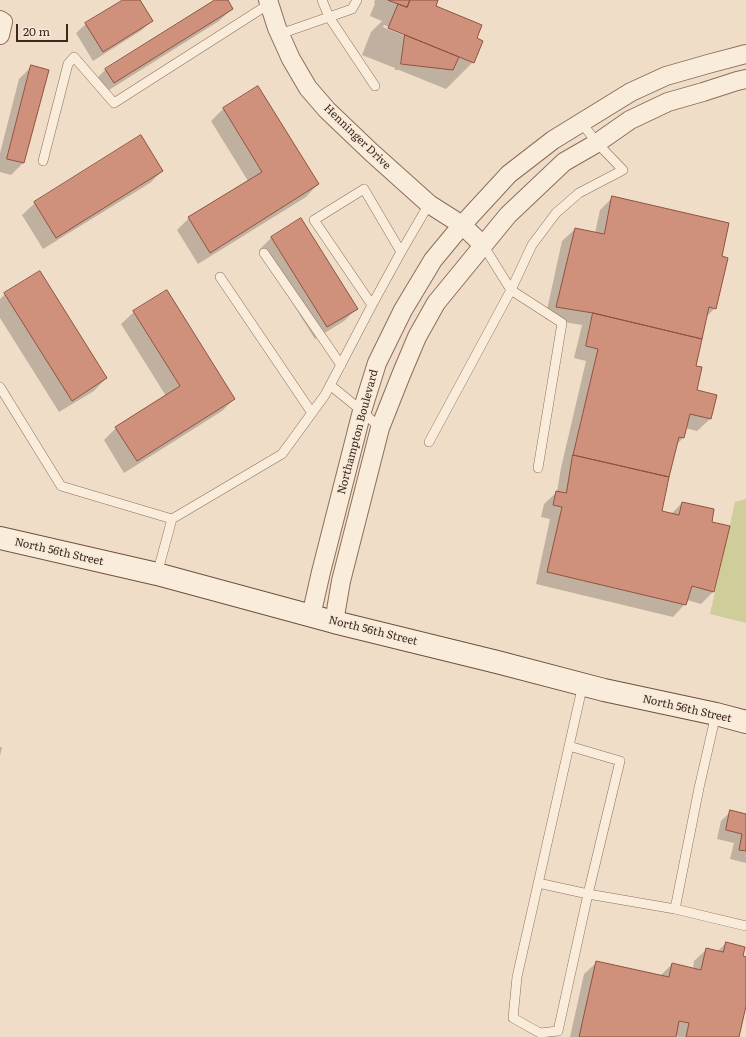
<!DOCTYPE html>
<style>
body{margin:0}
#map{position:relative;width:746px;height:1037px;overflow:hidden;background:#f0ddc7;font-family:Literata,serif}
canvas{display:block}
.scale{position:absolute;left:16px;top:24px;width:52px;height:18px;box-sizing:border-box;border:2px solid #3d2920;border-top:0;padding-left:5px;font-size:12px;line-height:14px;white-space:nowrap;color:#3d2920;-webkit-text-stroke:3px #f7e9d7;paint-order:stroke}
</style>
<div id="map">
<canvas width="746" height="1037"></canvas>
<div class="scale">20 m</div>
</div>
<script>
const g = document.querySelector('canvas').getContext('2d');
g.lineJoin = 'round';
function fillPath(path, color) { g.fillStyle = color; g.fill(path, 'evenodd'); }
function trace(path, color, width, dash) { g.strokeStyle = color; g.lineWidth = width; g.lineCap = dash ? 'butt' : 'round'; g.setLineDash(dash || []); g.stroke(path); }
function drawText(font, color, halo, rows, align = 'center') {
  g.font = font + ' Literata,serif'; g.lineWidth = 3; g.setLineDash([]); g.textBaseline = 'middle'; g.strokeStyle = halo; g.fillStyle = color; for (const [text, x, y, turn = 0] of rows) {
    g.save(); g.translate(x, y); g.rotate((+turn || 0) * Math.PI / 180); g.textAlign = isNaN(turn) ? turn : align; if (halo) g.strokeText(text, 0, 0); g.fillText(text, 0, 0); g.restore();
  }
}
fillPath(new Path2D(`
 M746 499V623L710 614 735 502Z`), '#cfcd9a');
fillPath(new Path2D(`
 M125 0H139L151 21 142 30 93 61 76 33 86 24Z
 M217 0H226L232 9 219 21 101 95 93 82 105 70Z
 M375 0H437L435 6 475 39 473 62 446 89 399 70H395V68L362 55 371 32 382 21 370 16 375 3H374ZM384 25 445 50 444 52 383 27Z
 M32 66 23 163 11 175 0 172V153L19 79Z
 M258 88 318 184 306 197 198 264 177 230 189 218 248 181 211 121 223 109Z
 M162 171 150 183 43 249 22 215 35 203Z
 M613 197 720 257 715 308 705 318 694 367 696 391 716 395 710 419 697 431 685 428 683 438 676 445 660 512 671 514 682 503 710 522 714 591 701 604 687 600 685 604 673 617 536 584 550 519 541 517 544 504 557 492 561 468 586 361 574 358 582 325 545 319 562 241 575 229 595 233 600 210Z
 M301 219 356 309 344 321 315 339 259 250 271 238Z
 M166 292 234 399 222 411 124 473 104 440 116 428 166 396 121 324 134 312Z
 M5 294 106 378 94 391 59 412 0 318V299Z
 M0 747H2L0 756Z
 M731 811 746 815V863L730 859 734 843 717 839 721 821Z
 M726 943 742 957 746 958V1001L738 1037H677L678 1036 675 1035V1037H570L584 974 597 962 660 976 672 964 693 969 694 961 707 949 718 951Z`), '#0003');
const building = new Path2D(`
 M123 0H140L153 21 103 52 85 23Z
 M215 0H228L233 9 114 83 105 69Z
 M388 0H410L407 7Z
 M410 0H438L436 6 482 25 477 38 483 41 474 63 388 28 398 4 407 7Z
 M405 35 459 57 453 70 401 64Z
 M31 65 49 70 24 163 7 159Z
 M258 86 319 184 210 253 188 217 262 172 223 108Z
 M141 135 163 171 56 238 34 202Z
 M612 196 729 223 722 256 728 258 716 309 709 307 702 339 593 313 556 307 575 228 604 234Z
 M301 218 358 309 327 327 271 237Z
 M40 271 107 378 72 401 4 293Z
 M167 290 235 399 137 461 115 427 180 386 133 311Z
 M593 313 702 339 696 366 702 367 697 390 717 395 711 419 690 414 684 438 679 437 669 477 573 455 598 349 586 346Z
 M573 455 669 477 662 511 679 515 682 502 714 509 712 522 730 526 714 592 692 586 686 605 547 572 562 507 553 505 556 491 566 493Z
 M730 810 746 814V851L739 850 742 834 726 830Z
 M726 942 745 947 743 956 746 957V1006L739 1037H686L689 1023 679 1021 676 1037H579L596 961 669 977 672 963 701 970 706 948 723 952Z`);
fillPath(building, '#d0917c');
trace(building, '#8e5240', 1);
const lane = new Path2D(`
 M322 0 329 17 375 86
 M280 34 352 9 357 0
 M43 161 68 64 74 57 114 103 269 4
 M483 245 511 290
 M264 253 341 365
 M220 277 312 413
 M511 290 532 245 556 213 579 193 623 170 597 143 581 122
 M372 305 314 220 364 189 401 252
 M330 385 362 411 380 428
 M0 387 61 486 172 519
 M429 442 511 290 562 323 538 468
 M157 574 172 519 282 454 325 395 372 305 401 252 429 204
 M583 684 517 977 513 1018 540 1033 558 1031 588 894 675 909
 M716 714 699 788 675 909 746 926
 M538 883 588 894 620 761 569 746`);
const street = new Path2D(`
 M268 0 277 28 291 59 308 88 327 110 371 152 429 204 462 225 483 245
 M0 20 3 22 0 35
 M311 616 321 572 362 411 377 363 403 310 433 260 462 225 509 174 553 140 631 92 666 76 708 64 746 54
 M334 622 341 581 380 428 401 375 417 337 436 303 508 215 564 162 597 143 630 120 668 102 703 92 737 81 746 79`);
const secondary = new Path2D(`
 M0 538 157 574 334 622 497 662 604 690 716 714 746 722`);
trace(lane, '#8d6e5b', 10);
trace(street, '#8d6e5b', 20);
trace(secondary, '#6f4f3e', 24);
trace(lane, '#faecdb', 9);
trace(street, '#faecdb', 18);
trace(secondary, '#faecdb', 22);
drawText('11px', '#3d2920', '#f7e9d7', [
 ["Henninger Drive",357,137,44],
 ["Northampton Boulevard",358,432,-75],
 ["North 56th Street",59,552,13],
 ["North 56th Street",373,631,14],
 ["North 56th Street",687,709,13]
]);
</script>
